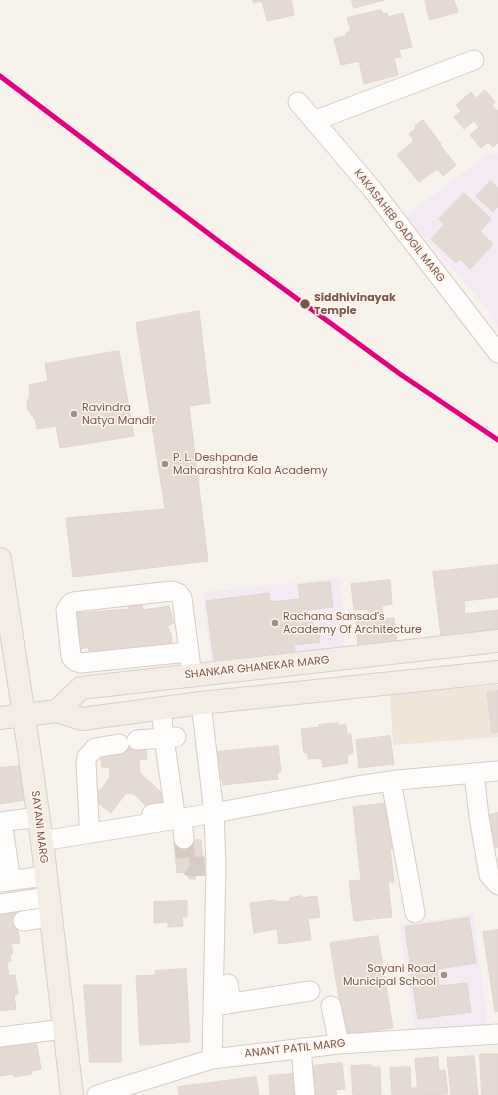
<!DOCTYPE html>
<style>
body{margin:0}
canvas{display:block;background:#f8f2ec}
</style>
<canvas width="498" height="1095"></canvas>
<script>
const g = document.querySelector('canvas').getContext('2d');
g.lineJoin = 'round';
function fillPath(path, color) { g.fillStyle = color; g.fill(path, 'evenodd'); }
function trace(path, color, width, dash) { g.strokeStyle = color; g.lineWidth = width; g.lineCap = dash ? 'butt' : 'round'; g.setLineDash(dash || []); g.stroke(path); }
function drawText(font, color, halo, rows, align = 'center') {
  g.font = font + ' Poppins,sans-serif'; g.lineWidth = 3; g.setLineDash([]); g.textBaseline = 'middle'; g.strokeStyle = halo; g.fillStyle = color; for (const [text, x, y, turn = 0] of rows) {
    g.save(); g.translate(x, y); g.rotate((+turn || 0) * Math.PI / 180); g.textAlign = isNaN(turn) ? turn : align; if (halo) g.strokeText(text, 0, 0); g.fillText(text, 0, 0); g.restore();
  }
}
fillPath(new Path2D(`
 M498 685V737L393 745 390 694Z`), '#f1e4d9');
fillPath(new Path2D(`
 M498 153V328L488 309 406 216 487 155Z
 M340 578 345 653 211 665 203 592Z
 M473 914 488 1026 416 1036 400 925Z`), '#f3eaf3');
const building = new Path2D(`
 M253 0H291L294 15 267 21 262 1 254 3Z
 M352 0H384L354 8Z
 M425 0H454L458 12 430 20Z
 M381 10 383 14 387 13 388 17 403 13 412 47 399 50 401 57 394 58 398 75 364 84 359 61 341 65 334 39 347 35 346 33 351 31 347 18Z
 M485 90 495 102 492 105 497 111 498 110V143L493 147 488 142 481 148 470 135 479 127 474 121 464 129 454 117 461 111 456 105 471 92 476 98Z
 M423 120 441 144 440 145 456 165 443 176 437 169 419 182 397 155 414 141 409 134 416 128 415 126Z
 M491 181 498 188V207L493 212 476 196Z
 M464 193 491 219 480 231 493 244 470 269 460 259 456 263 431 239 444 225 439 219Z
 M199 311 210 403 189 406 208 561 73 577 66 518 165 509 136 323Z
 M119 351 134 436 60 448 56 426 37 429 35 419 27 409V402L30 395 29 385 48 381 45 364Z
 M498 565V597L464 601 465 614 498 610V637L442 644 433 572Z
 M390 580 392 604 382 606 383 619 394 618 397 644 358 648 356 622 369 621 368 609 354 610 351 584Z
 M330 582 333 607 307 610 308 617H312L314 630 319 629 320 642 294 645 295 651 214 660 206 601 269 593 270 602 300 599 298 585Z
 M140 598 143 610 169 606 174 623 167 626 171 634 172 641 167 648 90 654 88 647 80 649 76 613 129 609 128 600Z
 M498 691V732L492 733 487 692Z
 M338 723V725H346L347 734H351L353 753 347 755 348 763 323 767 321 758 308 759V753H304L301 729 319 727V725Z
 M390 736 394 764 359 768 356 740Z
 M278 746 281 772 277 773 278 779 223 785 222 777 219 778 216 752Z
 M146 747 147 759 139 760 140 773 167 798 153 813 134 794 126 793 111 813 90 797 97 788 100 791 110 777 109 767H102L100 752Z
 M19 766 24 800 0 804V768Z
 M389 803 394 849H390L394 882H388L392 917 354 921 349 881 361 880 353 807Z
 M498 813V847L496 848 489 815Z
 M201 840 204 875H195L196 879H189L188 872 177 873 174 842Z
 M302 896V898L317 896 320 917 308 919 311 940 279 944 277 929 254 933 250 903 275 900V902L290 901V898Z
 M187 901V917H182L183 926 168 927V922L154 923V902Z
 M15 910 20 943 11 944 13 954H10L11 961 7 962 9 976 15 975 18 994 14 995 16 1009 1 1011 0 1003V913Z
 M469 918 476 963 437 969 439 986 467 983 471 1012 418 1019 405 927Z
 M498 930V1011L495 1012 483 932Z
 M378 936 393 1028 345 1035 330 943Z
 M186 969 190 1042 140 1045 136 976 155 975V971Z
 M84 985H121V1062H90Z
 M36 1039 41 1069 31 1071 32 1074 14 1077V1074L0 1076V1044Z
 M480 1054H498V1095H482Z
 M474 1056 478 1095H451L447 1058Z
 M438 1057 439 1071 445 1070 448 1094 418 1095 415 1059Z
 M342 1063 345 1089 336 1090 337 1095H312L310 1066Z
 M371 1065V1067H380L381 1095H353L351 1066Z
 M410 1067 411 1088H417V1095H392L390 1068Z
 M302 1073 303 1095H270L269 1076Z
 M256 1077 259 1095H179L178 1087Z`);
fillPath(building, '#e5dad3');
trace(building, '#e1d4ce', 1);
trace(new Path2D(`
 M184 839 186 864 190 867 205 866`), '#d8cbc4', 19, [19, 10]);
const minor = new Path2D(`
 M298 102 372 189 498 353
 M314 121 474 60
 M188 652 81 663C77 662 73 661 71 656L66 610 70 604 73 602 172 591 178 593 182 598 192 676
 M201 703 214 813 216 865 212 1059
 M137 740 176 737
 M474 773 479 817 489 875 498 885
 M391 781 415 913
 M152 814 170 811 174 807 164 738 161 708
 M182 818 184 839
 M0 822 38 817
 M89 822 86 763 87 757 95 748 119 744
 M42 841 214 813 357 786 398 780 498 771
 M0 875 8 872 9 868 2 822
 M0 882 45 876
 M0 904 48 897
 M23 921 50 917
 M228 984 231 1003
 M213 1006 310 991
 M331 1006 339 1044
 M0 1037 64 1029
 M301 1048 305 1095
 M97 1095 212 1059 339 1044 498 1034`);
const major = new Path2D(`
 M0 559 24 716 42 841 72 1095
 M57 711 82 719 201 703 498 672
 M0 718 57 711 81 688 498 641`);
trace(minor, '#d6cdc8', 21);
trace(major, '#d9cfca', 24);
trace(minor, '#fefdfc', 19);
trace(major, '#f3ede6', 22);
trace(new Path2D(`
 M0 76 225 246 400 374 498 440`), '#e5007d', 5);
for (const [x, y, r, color] of [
 [305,304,5.5,"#77564b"],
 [74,414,4,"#a48d83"],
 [165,464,4,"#a48d83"],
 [275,623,4,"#a48d83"],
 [444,975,4,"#a48d83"]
]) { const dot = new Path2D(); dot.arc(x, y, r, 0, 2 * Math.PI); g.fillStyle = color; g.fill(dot); trace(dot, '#fff6ee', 1.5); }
drawText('11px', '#77564b', '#fff6ee', [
 ["KAKASAHEB GADGIL MARG",399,226,52],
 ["SHANKAR GHANEKAR MARG",257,668,-6],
 ["SAYANI MARG",39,827,83],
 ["ANANT PATIL MARG",295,1049,-6]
]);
drawText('bold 11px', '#77564b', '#fff6ee', [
 ["Siddhivinayak",314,298],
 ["Temple",314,311]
], 'left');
drawText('11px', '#77564b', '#fff6ee', [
 ["Ravindra",82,408],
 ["Natya Mandir",82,421],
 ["P. L. Deshpande",173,458],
 ["Maharashtra Kala Academy",173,471],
 ["Rachana Sansad's",283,617],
 ["Academy Of Architecture",283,630],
 ["Sayani Road",436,969,"right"],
 ["Municipal School",436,982,"right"]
], 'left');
</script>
